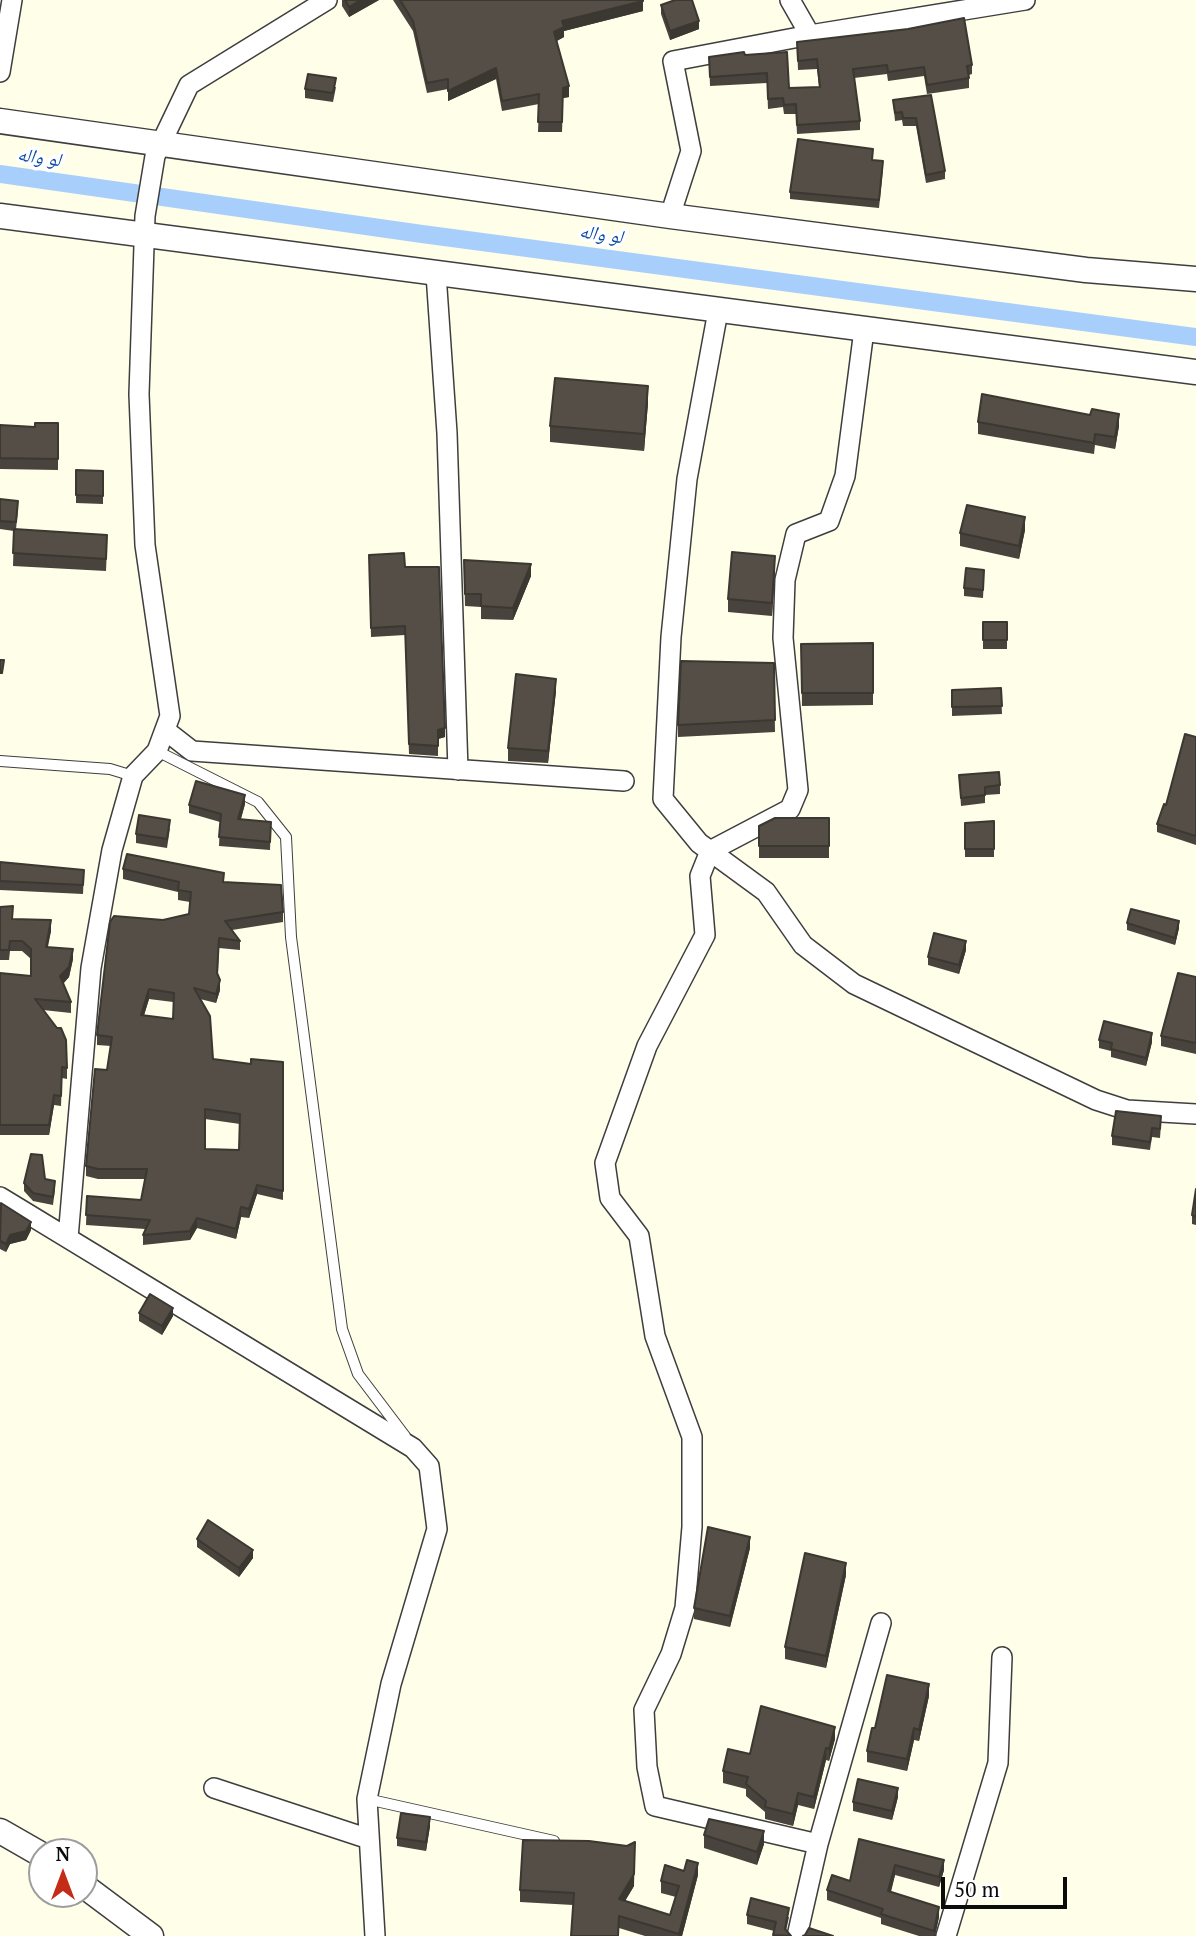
<!DOCTYPE html>
<meta charset="utf-8">
<style>
body{margin:0}
#map{position:relative;width:1196px;height:1936px;overflow:hidden;background:#fffee8;font-family:"PT Serif",serif}
canvas{display:block}
.north{position:absolute;left:28px;top:1838px;width:70px;height:70px;box-sizing:border-box;background:#fff;border:2px solid #9d9d9d;border-radius:50%;rotate:0deg;font-size:19px;font-weight:700;line-height:28px;text-align:center;color:#0b0b0b}
.north::after{content:'';display:block;margin:auto;width:24px;height:32px;background:#c52c18;clip-path:polygon(50% 0,100% 100%,50% 72%,0 100%)}
.scale{position:absolute;left:941px;top:1877px;width:126px;height:32px;box-sizing:border-box;border:4px solid #0b0b0b;border-top:0;padding-left:9px;font-size:21px;line-height:24px;white-space:nowrap;color:#0b0b0b;-webkit-text-stroke:5px #fff;paint-order:stroke}
</style>
<div id="map">
<canvas width="1196" height="1936"></canvas>
<div class="north">N</div>
<div class="scale">50 m</div>
</div>
<script>
const g = document.querySelector('canvas').getContext('2d');
g.lineJoin = 'round';
function trace(path, color, width, dash) { g.strokeStyle = color; g.lineWidth = width; g.lineCap = dash ? 'butt' : 'round'; g.setLineDash(dash || []); g.stroke(path); }
function fillPath(path, color) { g.fillStyle = color; g.fill(path, 'evenodd'); }
function drawText(font, color, halo, rows, align = 'center') {
  g.font = font + ' "PT Serif","Noto Naskh Arabic",serif'; g.lineWidth = 7; g.setLineDash([]); g.textBaseline = 'middle'; g.strokeStyle = halo; g.fillStyle = color; for (const [text, x, y, turn = 0] of rows) {
    g.save(); g.translate(x, y); g.rotate((+turn || 0) * Math.PI / 180); g.textAlign = isNaN(turn) ? turn : align; if (halo) g.strokeText(text, 0, 0); g.fillText(text, 0, 0); g.restore();
  }
}
trace(new Path2D(`
 M0 174 422 234 1196 337`), '#a8cffb', 18);
const service = new Path2D(`
 M157 751 258 802 286 837 291 937 342 1329 358 1374 405 1436
 M0 761 110 769 133 776
 M367 1799 554 1841`);
const minor = new Path2D(`
 M790 0 810 35
 M0 72 12 0
 M670 216 691 151 673 61 810 35 1025 0
 M436 274 447 433 458 770
 M718 311 687 479 671 637 663 799 699 843 766 892 803 945 854 984 1096 1100 1127 1110 1196 1114
 M165 730 192 751 624 781
 M0 1197 413 1448 429 1466 437 1529 391 1684 367 1799 375 1936
 M68 1238 91 968 112 850 133 776 157 751 170 716 145 545 139 394 145 216 155 156 189 85 327 0
 M214 1788 369 1839
 M818 1844 655 1806 647 1767 644 1710 671 1654 685 1608 692 1527V1437L655 1336 639 1236 610 1198 605 1163 647 1046 705 935 700 876 710 851 790 809 798 790 783 638 785 580 796 534 829 521 845 476 864 330
 M797 1936 818 1844 881 1623
 M946 1936 998 1763 1002 1657`);
const tertiary = new Path2D(`
 M0 121 670 216 1086 270 1196 279
 M0 216 1196 372
 M0 1831 42 1855
 M84 1886 151 1936`);
trace(service, '#3e3e3e', 12);
trace(minor, '#3e3e3e', 22);
trace(tertiary, '#3e3e3e', 27);
trace(service, '#fff', 10);
trace(minor, '#fff', 19);
trace(tertiary, '#fff', 24);
fillPath(new Path2D(`
 M342 0H379L349 17 342 6Z
 M393 0H643V11L564 31V37L557 41 569 97 563 98 562 132H538L539 104 502 111 496 79 448 101V89L427 93 413 31Z
 M661 5 699 29 670 40 661 14Z
 M797 42 972 65V74L969 75V88L927 94 924 76 888 81 887 74 854 78 860 121V130L797 134 796 114H784L783 107 768 109 767 83 710 86 709 57 745 55 789 88 819 87 817 69 798 70Z
 M336 87 333 102 305 98V89Z
 M931 95 945 171V179L926 183 916 126H903L902 120 895 121 893 100Z
 M872 161 883 169 879 208 790 199V192Z
 M648 403 644 451 550 442V426Z
 M978 422 1119 426 1115 449 1095 445 1094 454 978 434Z
 M58 423V470L0 469V425L35 427Z
 M76 470 103 471V504L76 503Z
 M0 499 18 510 16 529 107 547 106 571 13 566 14 531 0 529Z
 M1025 530 1019 559 960 546V533Z
 M369 555 405 567 445 737 438 739V756L409 754 405 635 371 637Z
 M464 560 531 576 513 620 481 619V607L465 606Z
 M775 569 772 616 728 612V599Z
 M984 578 983 598 964 596V588Z
 M983 622H1007V649H983Z
 M873 643V705L802 706 801 644Z
 M774 663 775 732 678 737V725Z
 M1001 688 1002 714 952 716V690Z
 M556 691 548 763 508 761V748Z
 M1196 737V845L1157 832V824Z
 M959 775 1000 785V794L985 795V803L961 806Z
 M245 804 241 819 271 822 270 850 219 846 220 822 189 813V805Z
 M829 818V858H759V826Z
 M994 821V857H965V823Z
 M170 828 167 848 136 843V834Z
 M0 862 84 870 83 894 0 890Z
 M123 869 224 882 283 912V922L232 930 240 941V950L219 948 218 974 220 990 216 1003 200 999 213 1059 251 1064 283 1062V1200L257 1194 249 1218 241 1217 236 1239 197 1228 190 1240 143 1245V1235L145 1229 86 1225 87 1196 141 1200 145 1179H98L86 1176V1166L107 1070 111 1046 97 1045V1035L163 920 189 914 190 902 178 900V892L123 879ZM149 999 173 1002V1019L144 1015ZM205 1119 240 1124 239 1150 205 1149Z
 M0 907 13 919 51 931 47 947 73 959 69 977 63 984 71 1002V1013L43 1010 67 1068V1079L62 1078 61 1106 54 1105 49 1135H0V973L31 976V959L22 951H10L9 960H0Z
 M1127 923 1179 928 1175 945 1127 930Z
 M966 950 959 974 928 965V957Z
 M1196 977V1054L1161 1046V1036Z
 M1099 1040 1152 1042 1146 1066 1111 1057V1051L1099 1048Z
 M1161 1124 1160 1138 1152 1137 1150 1150 1112 1145V1136Z
 M45 1179 55 1189 53 1205 33 1201 24 1191V1183Z
 M1196 1189V1234V1225L1192 1224V1215Z
 M0 1205 31 1230 26 1240 10 1244 6 1252 0 1249Z
 M139 1313 173 1316 162 1335 139 1321Z
 M197 1539 253 1558 239 1577 197 1547Z
 M750 1548 730 1627 694 1619V1608Z
 M846 1575 826 1668 785 1659V1647Z
 M929 1696 919 1741 914 1740 907 1771 867 1762V1751Z
 M835 1739 829 1761 826 1760 814 1809 798 1805 793 1826 765 1819V1812L746 1796V1789L723 1783V1771L750 1754Z
 M898 1797 892 1820 853 1811V1802Z
 M430 1826 426 1851 397 1846V1838Z
 M704 1835 764 1844 757 1865 704 1848Z
 M859 1839 944 1870 939 1887 895 1875 891 1892 939 1917 935 1936H919L881 1924V1918L827 1900V1890L850 1881Z
 M698 1875 682 1936H645L619 1928V1936H571L573 1905 520 1902V1890L634 1886 625 1901 670 1915 676 1897 661 1893V1881Z
 M747 1915 789 1917 786 1931 791 1936H773L774 1931 747 1924Z`), '#48433c');
fillPath(new Path2D(`
 M361 0H379L349 17V7Z
 M643 1V11L564 31V37L554 42V32L562 21Z
 M699 21V29L670 40V31Z
 M496 68V79L448 101V91Z
 M569 86V97L563 98 562 132 563 88Z
 M648 386V403L644 451V434Z
 M1119 414V426L1115 449V437Z
 M1025 517V530L1019 559V546Z
 M775 556V569L772 616V603Z
 M531 564V576L513 620V608Z
 M556 679V691L548 763V751Z
 M445 728V737L438 739V730Z
 M245 795V804L238 828V819Z
 M51 920V931L46 957V947Z
 M1179 921V928L1175 945V938Z
 M966 941V950L959 974V965Z
 M73 949V959L69 977 60 987V976Z
 M220 980V990L216 1003V994Z
 M149 989V999L141 1025V1015Z
 M1152 1033V1042L1146 1066V1058Z
 M54 1095V1105L49 1135V1125Z
 M257 1185V1194L249 1218V1209Z
 M241 1207V1217L236 1239V1229Z
 M197 1218V1228L190 1240V1231Z
 M31 1222V1230L26 1240 10 1244 6 1252V1244L10 1235Z
 M173 1308V1316L162 1335V1326Z
 M750 1537V1548L730 1627V1616Z
 M253 1550V1558L239 1577V1568Z
 M846 1563V1575L826 1668V1656Z
 M929 1684V1696L919 1741V1730Z
 M835 1727V1739L829 1761V1749Z
 M914 1728V1740L907 1771V1759Z
 M826 1748V1760L814 1809V1797Z
 M898 1788V1797L892 1820V1811Z
 M798 1793V1805L793 1826V1814Z
 M430 1817V1826L426 1851V1842Z
 M764 1831V1844L757 1865V1852Z
 M635 1842 634 1886 619 1911V1899Z
 M944 1860V1870L939 1887V1877Z
 M698 1863V1875L682 1936H679Z
 M895 1865V1875L888 1901V1891Z
 M939 1907V1917L935 1936H934Z`), '#3b3731');
const building = new Path2D(`
 M345 0H361L349 7Z
 M400 0H643V1L562 21 564 27 554 32 569 86 563 88 562 122H538L539 94 502 101 496 68 448 91V79L427 83 413 21Z
 M675 0H692L699 21 670 31 661 5Z
 M964 18 972 65 967 66 969 78 927 85 924 67 888 72 887 65 853 69 860 121 797 125 796 104 784 105 783 98 768 99 767 73 710 77 709 57 744 52 745 55 787 52 789 88 820 87 817 59 798 61 797 42 908 29Z
 M308 74 336 78 333 93 305 89Z
 M931 95 945 171 926 175 916 118H903L902 112 895 113 893 100Z
 M798 139 873 149 872 160 883 161 879 200 790 192Z
 M555 378 648 386 644 434 550 426Z
 M982 394 1090 415 1092 409 1119 414 1115 437 1095 434 1094 443 978 422Z
 M35 423H58V459L0 458V425L35 427Z
 M76 470 103 471V496L76 495Z
 M0 499 18 501 16 522 0 521Z
 M967 505 1025 517 1019 546 960 533Z
 M14 529 107 535 106 559 13 553Z
 M732 552 775 556 772 603 728 599Z
 M404 553 405 567H439L445 728 438 730V746L409 744 405 626 371 628 369 555Z
 M464 560 531 564 513 608 481 606V594H465Z
 M966 568 984 570 983 590 964 588Z
 M983 622H1007V640H983Z
 M873 643V693H802L801 644Z
 M0 660H4L2 673H0Z
 M681 661 774 663 775 720 678 725Z
 M516 674 556 679 548 751 508 748Z
 M1001 688 1002 706 952 707V690Z
 M1185 734 1196 737V836L1157 824 1164 804 1166 805Z
 M999 772 1000 785 985 787V795L961 798 959 775Z
 M196 781 245 795 238 819 271 822 270 842 219 837 221 814 189 805Z
 M139 815 170 820 167 839 136 834Z
 M775 818H829V846H759V826Z
 M994 821V849H965V823Z
 M127 854 224 873 223 882 281 885 283 912 225 921 240 941 219 938 217 973 220 980 216 994 194 988 210 1016 213 1059 251 1064V1059L283 1062V1191L257 1185 249 1209 241 1207 236 1229 197 1218 190 1231 143 1235 150 1220 86 1215 87 1196 141 1200 147 1169H98L86 1166 95 1069 107 1070 112 1037 97 1035 110 922 114 916 163 920 189 914 191 892 178 890 179 882 123 869ZM149 989 174 993 173 1019 141 1015ZM205 1109 240 1114 239 1150 205 1149Z
 M0 862 84 870 83 885 0 881Z
 M13 906 12 919 51 920 46 947 73 949 69 967 60 976 71 1002 35 999 57 1028H61L66 1040 67 1068 62 1067 61 1096 54 1095 49 1125H0V973L31 976V949L22 941H10L9 950H0V907Z
 M1131 909 1179 921 1175 938 1127 923Z
 M934 933 966 941 959 965 928 957Z
 M1178 973 1196 977V1043L1161 1036Z
 M1104 1021 1152 1033 1146 1058 1111 1049 1112 1043 1099 1040Z
 M1116 1111 1161 1116 1160 1129 1152 1128 1150 1142 1112 1136Z
 M31 1154 42 1155 45 1179 55 1181 53 1197 33 1193 24 1183Z
 M1196 1189V1217L1192 1215Z
 M1 1203 31 1222 26 1231 10 1235 6 1244 0 1241Z
 M150 1294 173 1308 162 1326 139 1313Z
 M208 1520 253 1550 239 1568 197 1539Z
 M708 1527 750 1537 730 1616 694 1608Z
 M805 1553 846 1563 826 1656 785 1647Z
 M887 1675 929 1684 919 1730 914 1728 907 1759 867 1751 872 1728H875Z
 M761 1706 835 1727 829 1749 826 1748 814 1797 798 1793 793 1814 765 1807 766 1801 746 1784 748 1777 723 1771 728 1749 750 1754Z
 M858 1779 898 1788 892 1811 853 1802Z
 M401 1813 430 1817 426 1842 397 1838Z
 M709 1819 764 1831 757 1852 704 1835Z
 M859 1839 944 1860 939 1877 895 1865 888 1891 939 1907 934 1931 881 1914 883 1909 827 1890 832 1875 850 1881Z
 M523 1840 589 1841 627 1846 635 1842 634 1874 619 1899 670 1915 679 1886 661 1881 665 1865 684 1871 687 1860 698 1863 679 1934 619 1916 618 1936H571L574 1893 520 1890Z
 M751 1898 789 1908 785 1929 791 1936 773 1935 776 1922 747 1915Z
 M809 1928 833 1936H803L805 1935Z`);
fillPath(building, '#544e46');
trace(building, '#3b3731', 2);
drawText('italic 19px', '#0b49a5', '#fff', [
 ["لو واله",39,158,8],
 ["لو واله",601,235,8]
]);
</script>
